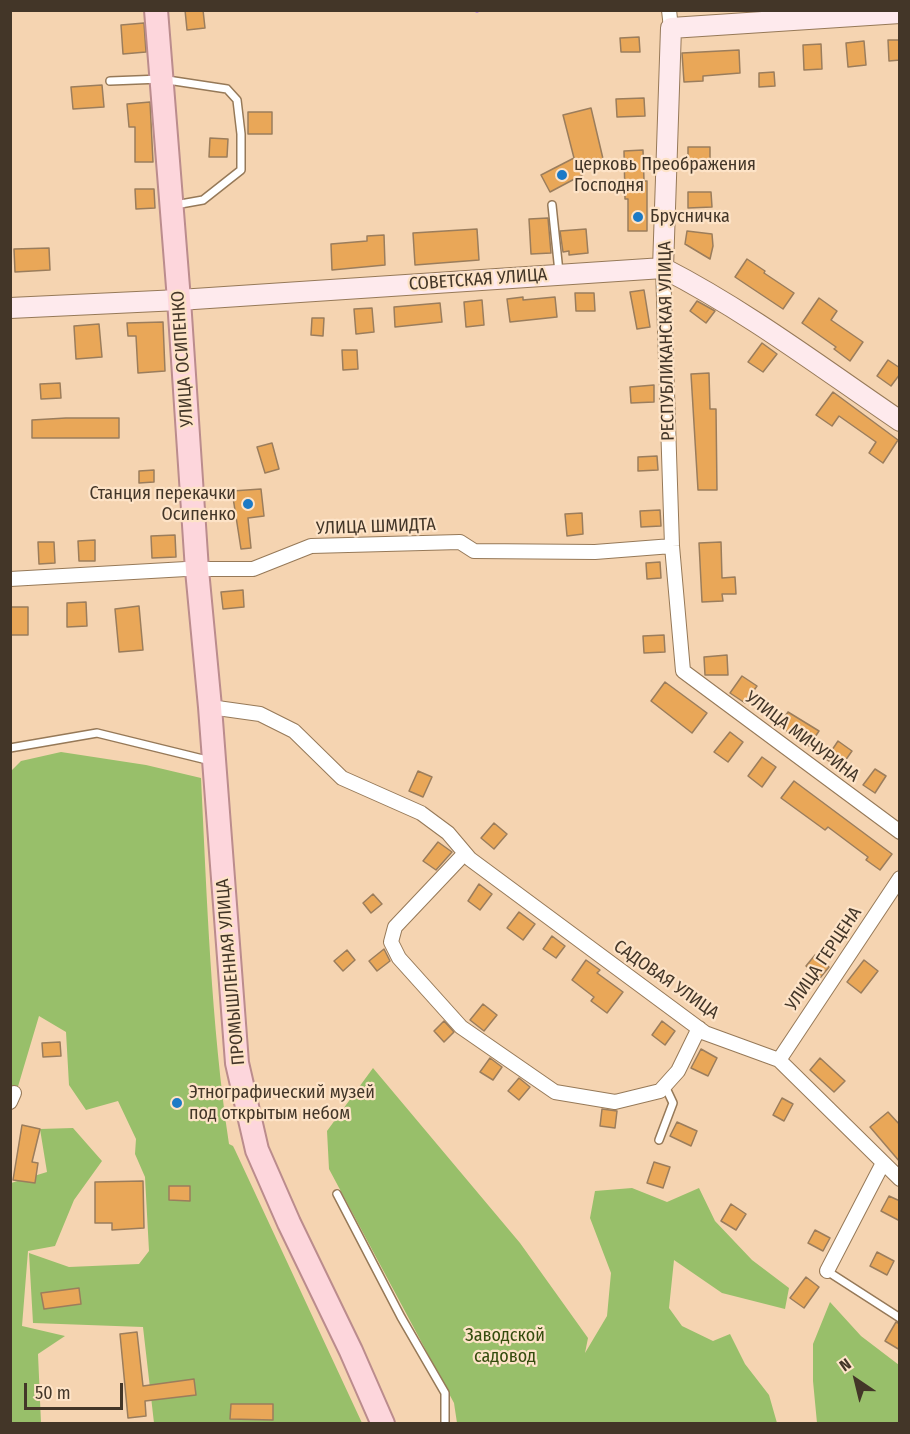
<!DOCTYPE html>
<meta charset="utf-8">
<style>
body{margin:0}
#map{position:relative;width:910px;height:1434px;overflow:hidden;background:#f5d4b1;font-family:"Fira Sans Condensed",sans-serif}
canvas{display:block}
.frame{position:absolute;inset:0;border:12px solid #433628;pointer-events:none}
.north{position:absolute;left:826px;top:1350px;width:60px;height:60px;-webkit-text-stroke:4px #fde3c7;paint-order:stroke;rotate:325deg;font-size:16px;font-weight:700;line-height:24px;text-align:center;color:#433628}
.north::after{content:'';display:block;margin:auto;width:21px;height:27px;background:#433628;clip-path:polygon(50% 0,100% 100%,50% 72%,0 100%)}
.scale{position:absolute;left:24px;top:1383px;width:99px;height:27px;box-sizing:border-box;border:3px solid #433628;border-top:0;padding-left:8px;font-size:18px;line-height:21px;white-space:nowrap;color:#433628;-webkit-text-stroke:4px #fde3c7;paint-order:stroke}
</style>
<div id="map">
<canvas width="910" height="1434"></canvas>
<div class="frame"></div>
<div class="north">N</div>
<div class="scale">50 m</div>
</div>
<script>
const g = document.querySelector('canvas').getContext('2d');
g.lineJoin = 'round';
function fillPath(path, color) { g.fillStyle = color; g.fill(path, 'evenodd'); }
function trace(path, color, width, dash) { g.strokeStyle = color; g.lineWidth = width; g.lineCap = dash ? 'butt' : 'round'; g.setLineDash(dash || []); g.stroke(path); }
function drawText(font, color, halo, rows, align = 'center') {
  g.font = font + ' "Fira Sans Condensed",sans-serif'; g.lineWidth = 4.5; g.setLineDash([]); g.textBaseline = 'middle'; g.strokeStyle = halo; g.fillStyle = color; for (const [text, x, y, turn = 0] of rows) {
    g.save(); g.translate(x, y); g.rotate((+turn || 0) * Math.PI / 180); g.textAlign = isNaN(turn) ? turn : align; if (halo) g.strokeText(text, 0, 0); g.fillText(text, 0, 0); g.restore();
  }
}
fillPath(new Path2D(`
 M61 752 146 765 201 778C207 900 211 1022 229 1144L233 1146 235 1150 362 1423H154L143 1327 33 1323 29 1253 69 1267 139 1264 149 1251 145 1177 135 1154 136 1139 118 1101 86 1110 69 1085 66 1032 39 1016 11 1110V771L21 761Z
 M373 1068 520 1243 588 1338 585 1353 607 1316 611 1273 590 1218 595 1191 632 1188 667 1202 699 1188 715 1221 752 1260 789 1288 785 1309 722 1293 674 1260 669 1308 682 1326 713 1341 730 1334 745 1364 769 1395 777 1423H457L454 1403 329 1169 327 1131Z
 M73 1128 102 1161 74 1200 55 1246 28 1251 22 1326 65 1336 38 1354 41 1423 11 1424V1183L47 1172 40 1129Z
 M830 1302 861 1336 899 1365V1423H817L813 1381V1344Z`), '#98bf6a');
trace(new Path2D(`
 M477 10V11`), '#be92e2', 4);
const building = new Path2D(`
 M185 10H203L205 28 187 30Z
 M144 23 146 52 123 54 121 25Z
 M639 37 640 52H621L620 38Z
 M888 40H900V60L889 61Z
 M864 41 866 65 848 67 846 43Z
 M821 44 822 69 804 70 803 45Z
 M739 50 740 73 703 76V81L684 82 682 53Z
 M774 72 775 86 759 87V73Z
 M102 85 104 107 73 109 71 87Z
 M644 98 645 116 617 117 616 99Z
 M150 102 153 162H135V127H129L127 104Z
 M591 108 604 163 579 169 582 175 550 192 541 175 574 158 563 115Z
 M248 112H272V134H248Z
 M210 138 228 139 227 157H209Z
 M688 147H710V161L688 162Z
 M643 150 644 181H647V231H628V199H625L624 151Z
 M135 189H154L155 208 136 209Z
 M688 192H711L712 207 688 208Z
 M548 218 551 253 531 254 529 219Z
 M477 229 479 260 415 265 413 233Z
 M586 229 588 253 569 255V251L563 252 560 231Z
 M687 231 712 234 713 246 710 259 685 244Z
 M384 235 385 265 332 270 331 244 367 241V236Z
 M49 248 50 270 15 272 14 249Z
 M747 259 765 271 764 273 794 293 783 309 735 277Z
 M644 290 650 327 637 329 630 292Z
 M575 293H594L595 311H576Z
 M523 297V300L555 297 557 317 510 322 507 299Z
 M819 298 837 311 831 320 863 342 850 361 834 349 836 347 802 323Z
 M482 300 484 325 466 327 464 302Z
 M697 301 715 311 706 323 690 311Z
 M440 303 442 322 395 327 394 307Z
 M372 308 374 332 356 334 354 309Z
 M312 318H324L323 336 311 335Z
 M163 322 165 371 138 373 136 336H128L127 323Z
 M99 324 102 357 76 359 74 326Z
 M762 343 777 354 763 372 748 362Z
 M342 350H357L358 369 343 370Z
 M888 360 900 368V374L891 386 877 376Z
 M709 373 710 409H716L717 490H698L691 374Z
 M60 383 61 398 41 399 40 384Z
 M654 385V402L631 403 630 387Z
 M833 392 898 440 883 463 869 453 876 442 839 416 832 426 816 415Z
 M66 418H119V438H32V420Z
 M272 443 279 469 265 473 257 447Z
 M657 456 658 470 638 471V457Z
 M154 470V482L139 483V471Z
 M261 489 264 516 248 518 251 548 241 549 232 491Z
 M660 510 661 526 641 527 640 511Z
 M582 513 583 534 567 536 565 514Z
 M175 535 176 557 152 558 151 536Z
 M95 540V561H79L78 541Z
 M38 542H54L55 563 39 564Z
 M721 542 722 578 735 577 736 594H722L723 601 702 602 699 543Z
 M660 562 661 578 647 579 646 563Z
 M243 590 244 607 223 609 221 592Z
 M86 602 87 626 67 627V603Z
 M139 606 143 650 119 652 115 609Z
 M10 607H28V635H10Z
 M664 635 665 652 644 653 643 636Z
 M727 655 728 675H705L704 657Z
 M742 676 757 686 745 703 730 693Z
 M665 682 707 713 692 733 651 701Z
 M788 712 819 731 809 746 779 726Z
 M730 732 743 742 728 762 714 752Z
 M838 741 852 751 840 768 826 759Z
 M762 757 776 767 762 787 748 776Z
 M875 769 886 776 875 793 863 785Z
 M418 771 432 777 423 797 409 791Z
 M794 781 892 854 880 870 866 860 868 857 828 827 825 830 781 798Z
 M494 823 507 834 494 849 481 838Z
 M438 842 452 852 436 870 423 861Z
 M479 884 492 894 480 910 468 901Z
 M373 894 382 904 371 913 363 903Z
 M519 912 535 924 523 940 507 928Z
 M552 936 565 946 556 958 543 949Z
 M384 949 390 961 377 971 369 961Z
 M347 950 355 960 343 971 334 961Z
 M815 955 829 967 820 978 806 966Z
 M586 960 600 970 597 973 623 992 607 1013 591 1001 594 997 572 980Z
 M864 960 878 971 861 993 847 982Z
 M483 1004 497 1015 484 1031 470 1020Z
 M444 1021 454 1032 444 1042 434 1031Z
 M662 1021 675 1031 665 1045 652 1035Z
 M60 1042 61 1056 43 1057 42 1043Z
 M701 1049 717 1058 708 1076 691 1068Z
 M490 1058 502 1067 493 1080 480 1072Z
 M820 1058 845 1081 834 1092 810 1070Z
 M519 1078 530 1087 519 1100 508 1091Z
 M782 1098 793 1104 784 1121 773 1115Z
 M602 1109 617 1111 615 1128 600 1126Z
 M888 1112 900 1125V1162L870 1127Z
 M677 1122 697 1131 691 1146 670 1136Z
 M22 1125 40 1129 32 1162 38 1163 35 1183 13 1180Z
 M654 1162 670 1167 663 1188 647 1183Z
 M143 1181 144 1228 112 1230V1223H95V1182Z
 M169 1186H190V1201L169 1200Z
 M889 1196 900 1201V1221L881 1211Z
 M731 1204 746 1214 736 1230 721 1221Z
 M815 1230 830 1238 823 1251 808 1243Z
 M877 1252 894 1261 887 1275 870 1266Z
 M806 1277 819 1287 804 1308 790 1298Z
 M79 1288 81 1304 44 1309 41 1293Z
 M896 1322 900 1324V1350L885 1341Z
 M137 1332 143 1386 194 1379 196 1395 145 1401 146 1416 128 1418 120 1334Z
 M231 1404H273V1420L230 1419Z`);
fillPath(building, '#e9a758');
trace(building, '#9b7d5c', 1.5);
const lane = new Path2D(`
 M110 81 161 79 227 89 237 100 241 134V170L203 200 175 205
 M552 205 559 272
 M10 748 97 733 211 761
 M659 1140 673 1103 665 1086
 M337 1194 401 1317 445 1393V1424
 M827 1271 900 1318`);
const street = new Path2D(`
 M669 10 671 28
 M663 268 672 546 683 671 900 832
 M10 579 186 569H253L311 546 460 542 474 551 595 552 672 546
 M210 707 260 714 294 731 342 778 421 813 448 833 470 859 705 1033 779 1060 900 1179
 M465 853 395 927 391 942 399 958 461 1027 555 1092 615 1102 660 1091 678 1071 699 1028
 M779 1060 900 878
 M10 1102 14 1093
 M827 1271 883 1163`);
const secondary = new Path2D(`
 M663 268 671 28 900 13
 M10 308 179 300 663 268C747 311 822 368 900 421`);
const primary = new Path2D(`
 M156 10 179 300 197 570 210 707 237 1063 257 1150 289 1223 351 1351 383 1424`);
trace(lane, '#967958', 10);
trace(street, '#967958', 16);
trace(secondary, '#967958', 22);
trace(primary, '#bb8c8d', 26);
trace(lane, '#fff', 7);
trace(street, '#fff', 14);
trace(secondary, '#feeaed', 20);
trace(primary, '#fdd6dc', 22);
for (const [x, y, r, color] of [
 [562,175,6,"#1c7ac6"],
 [638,217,6,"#1c7ac6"],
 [248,504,6,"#1c7ac6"],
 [177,1103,6,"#1c7ac6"]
]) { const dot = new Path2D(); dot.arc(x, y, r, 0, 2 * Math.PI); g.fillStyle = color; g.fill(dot); trace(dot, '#fde3c7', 2); }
drawText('18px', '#433628', '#fde3c7', [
 ["церковь Преображения",574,165],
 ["Господня",574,186],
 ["Брусничка",650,217],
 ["Станция перекачки",236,494,"right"],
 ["Осипенко",236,515,"right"],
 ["Этнографический музей",189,1093],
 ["под открытым небом",189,1114]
], 'left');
drawText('18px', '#433628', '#fde3c7', [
 ["СОВЕТСКАЯ УЛИЦА",478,280,-4],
 ["РЕСПУБЛИКАНСКАЯ УЛИЦА",667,341,-91],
 ["УЛИЦА ОСИПЕНКО",183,359,-94],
 ["УЛИЦА ШМИДТА",376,527,-2],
 ["УЛИЦА МИЧУРИНА",802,737,37],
 ["УЛИЦА ГЕРЦЕНА",824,959,-56],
 ["ПРОМЫШЛЕННАЯ УЛИЦА",231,972,-95],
 ["САДОВАЯ УЛИЦА",666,980,35]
]);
drawText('18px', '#344c0d', '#fde3c7', [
 ["Заводской",505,1336],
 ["садовод",505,1357]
]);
</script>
